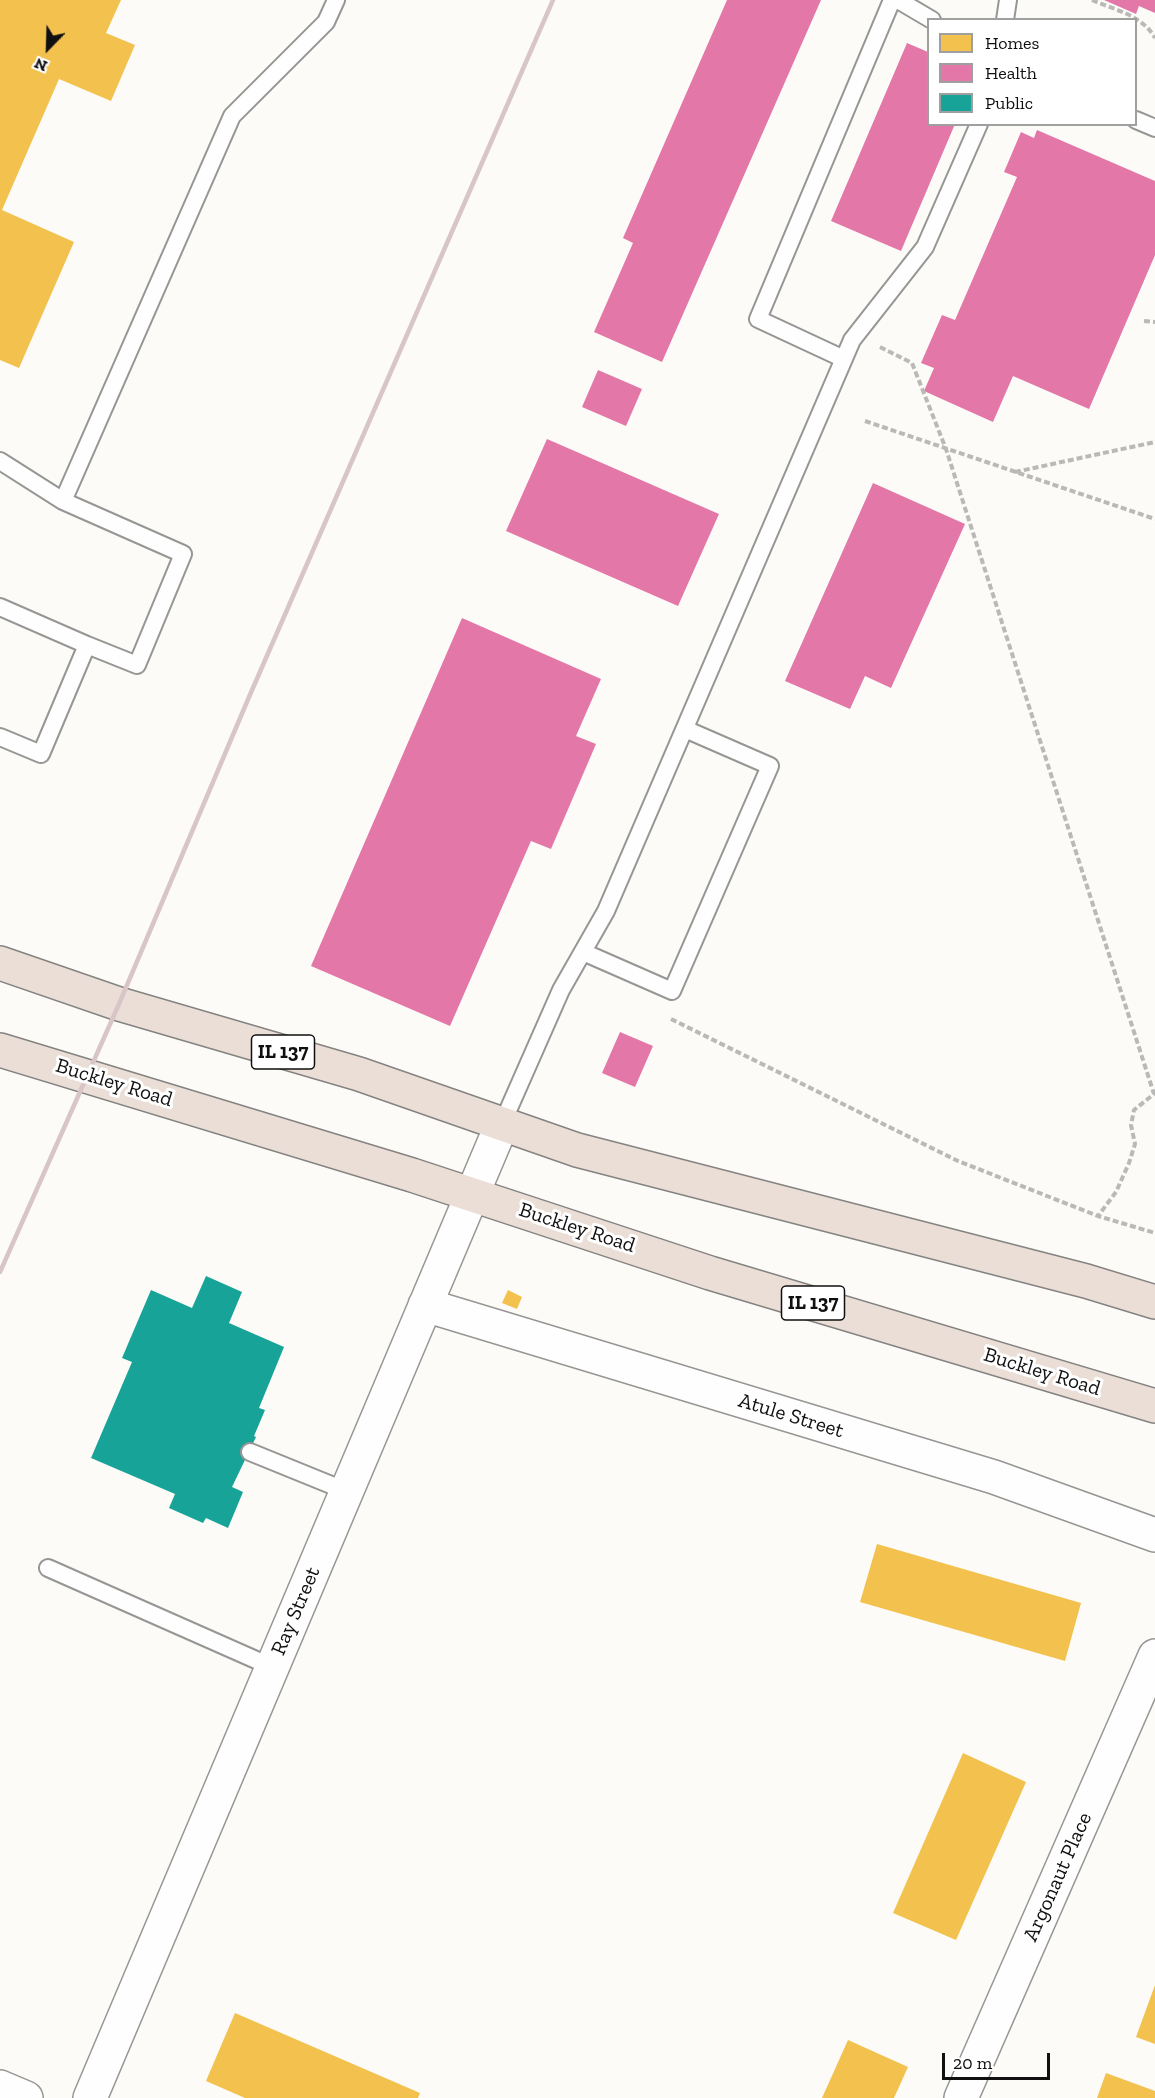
<!DOCTYPE html>
<style>
body{margin:0}
#map{position:relative;width:1155px;height:2098px;overflow:hidden;background:#fcfbf7;font-family:"Zilla Slab",serif}
canvas{display:block}
.legend{position:absolute;left:927px;top:18px;width:210px;height:108px;box-sizing:border-box;background:#fff;border:2px solid #9f9f9f;margin:0;padding:8px 10px;list-style:none;font-size:18px;color:#101010}
.legend li{display:flex;align-items:center;gap:12px;height:30px}
.legend b{width:30px;border:2px solid #9f9f9f}
.north{position:absolute;left:18px;top:18px;width:60px;height:60px;-webkit-text-stroke:4px #fff;paint-order:stroke;rotate:203deg;font-size:16px;font-weight:700;line-height:24px;text-align:center;color:#101010}
.north::after{content:'';display:block;margin:auto;width:21px;height:27px;background:#101010;clip-path:polygon(50% 0,100% 100%,50% 72%,0 100%)}
.scale{position:absolute;left:942px;top:2053px;width:108px;height:27px;box-sizing:border-box;border:3px solid #101010;border-top:0;padding-left:8px;font-size:18px;line-height:21px;white-space:nowrap;color:#101010;-webkit-text-stroke:4px #fff;paint-order:stroke}
</style>
<div id="map">
<canvas width="1155" height="2098"></canvas>
<ul class="legend">
<li><b style="height:16px;background:#f2c14e"></b>Homes</li>
<li><b style="height:16px;background:#e377a8"></b>Health</li>
<li><b style="height:16px;background:#17a398"></b>Public</li>
</ul>
<div class="north">N</div>
<div class="scale">20 m</div>
</div>
<script>
const g = document.querySelector('canvas').getContext('2d');
g.lineJoin = 'round';
function fillPath(path, color) { g.fillStyle = color; g.fill(path, 'evenodd'); }
function trace(path, color, width, dash) { g.strokeStyle = color; g.lineWidth = width; g.lineCap = dash ? 'butt' : 'round'; g.setLineDash(dash || []); g.stroke(path); }
function drawText(font, color, halo, rows, align = 'center') {
  g.font = font + ' "Zilla Slab",serif'; g.lineWidth = 6; g.setLineDash([]); g.textBaseline = 'middle'; g.strokeStyle = halo; g.fillStyle = color; for (const [text, x, y, turn = 0] of rows) {
    g.save(); g.translate(x, y); g.rotate((+turn || 0) * Math.PI / 180); g.textAlign = isNaN(turn) ? turn : align; if (halo) g.strokeText(text, 0, 0); g.fillText(text, 0, 0); g.restore();
  }
}
fillPath(new Path2D(`
 M0 0H121L106 33 135 45 111 101 59 79 2 210 74 242 19 368 0 360Z
 M508 1290 522 1297 517 1309 502 1303Z
 M877 1544 1081 1603 1065 1661 860 1602Z
 M963 1753 1026 1782 956 1940 893 1913Z
 M1155 1985V2044L1136 2037Z
 M235 2013 420 2093 418 2098H245L206 2081Z
 M848 2040 908 2067 894 2098H822Z
 M1106 2073 1155 2091V2098H1097Z`), '#f2c14e');
fillPath(new Path2D(`
 M727 0H821L662 362 594 332 633 243 623 238Z
 M1104 0H1155V13L1139 6 1136 14Z
 M907 43 928 52V124H955L901 251 831 221Z
 M1037 130 1155 181V255L1089 409 1013 376 993 422 924 391 934 368 921 363 942 315 955 320 1017 177 1004 172 1021 132 1034 138Z
 M598 370 642 389 626 426 582 407Z
 M547 439 719 514 678 606 506 531Z
 M873 483 965 524 891 688 865 676 850 709 785 681Z
 M462 618 601 679 576 736 596 744 551 849 531 841 450 1026 311 966Z
 M620 1032 653 1046 635 1087 602 1073Z`), '#e377a8');
fillPath(new Path2D(`
 M206 1276 242 1292 229 1323 284 1347 259 1408 265 1410 254 1436 256 1437 232 1487 243 1492 228 1528 206 1518 203 1523 169 1508 175 1494 91 1458 132 1362 122 1358 151 1290 192 1308Z`), '#17a398');
const lane = new Path2D(`
 M898 0 932 20
 M1005 20 1008 0
 M1136 120 1155 128
 M844 359 758 319 892 0
 M0 461 63 501 183 554 137 665 87 645
 M63 501 232 116 326 22 336 0
 M0 607 87 645 41 754 0 737
 M583 952 672 991 770 766 685 729
 M502 1124 561 990 606 911 852 340 925 247 979 124
 M250 1452 346 1491
 M48 1568 272 1667`);
const street = new Path2D(`
 M425 1305 994 1477 1155 1535
 M0 2087 26 2098
 M90 2098 502 1124
 M961 2098 1155 1656`);
const highway = new Path2D(`
 M0 963 119 1004 359 1074 577 1150 1086 1281 1155 1302
 M0 1050 412 1175 710 1273 1155 1406`);
trace(lane, '#969694', 20);
trace(street, '#969694', 36);
trace(highway, '#848381', 36);
trace(new Path2D(`
 M1092 0C1115 10 1142 15 1155 38
 M1144 321 1155 322
 M880 347 912 363 946 449 1154 1094 1134 1110 1131 1125 1135 1144 1129 1163 1116 1192 1098 1216
 M865 421 1155 519
 M1015 472 1155 442
 M671 1019 958 1161 1098 1216 1155 1233`), '#b9b9b8', 4, [6, 3]);
trace(lane, '#fffefe', 16);
trace(street, '#fffefe', 33);
trace(highway, '#eaded7', 33);
trace(new Path2D(`
 M0 1272 119 1004 249 697 553 0`), '#d8c5c7', 4.5);
for (const [x, y, w] of [
 [283,1052,63],
 [813,1303,63]
]) { const box = new Path2D(); box.roundRect(x - w / 2, y - 17, w, 34, 4.5); g.fillStyle = '#fff'; g.fill(box); trace(box, '#101010', 1.5); }
drawText('bold 20px', '#101010', null, [
 ["IL 137",283,1052],
 ["IL 137",813,1303]
]);
drawText('21px', '#101010', '#fff', [
 ["Buckley Road",114,1083,17],
 ["Buckley Road",577,1228,18],
 ["Buckley Road",1042,1372,17],
 ["Atule Street",791,1416,17],
 ["Ray Street",296,1611,-67],
 ["Argonaut Place",1058,1877,-66]
]);
</script>
